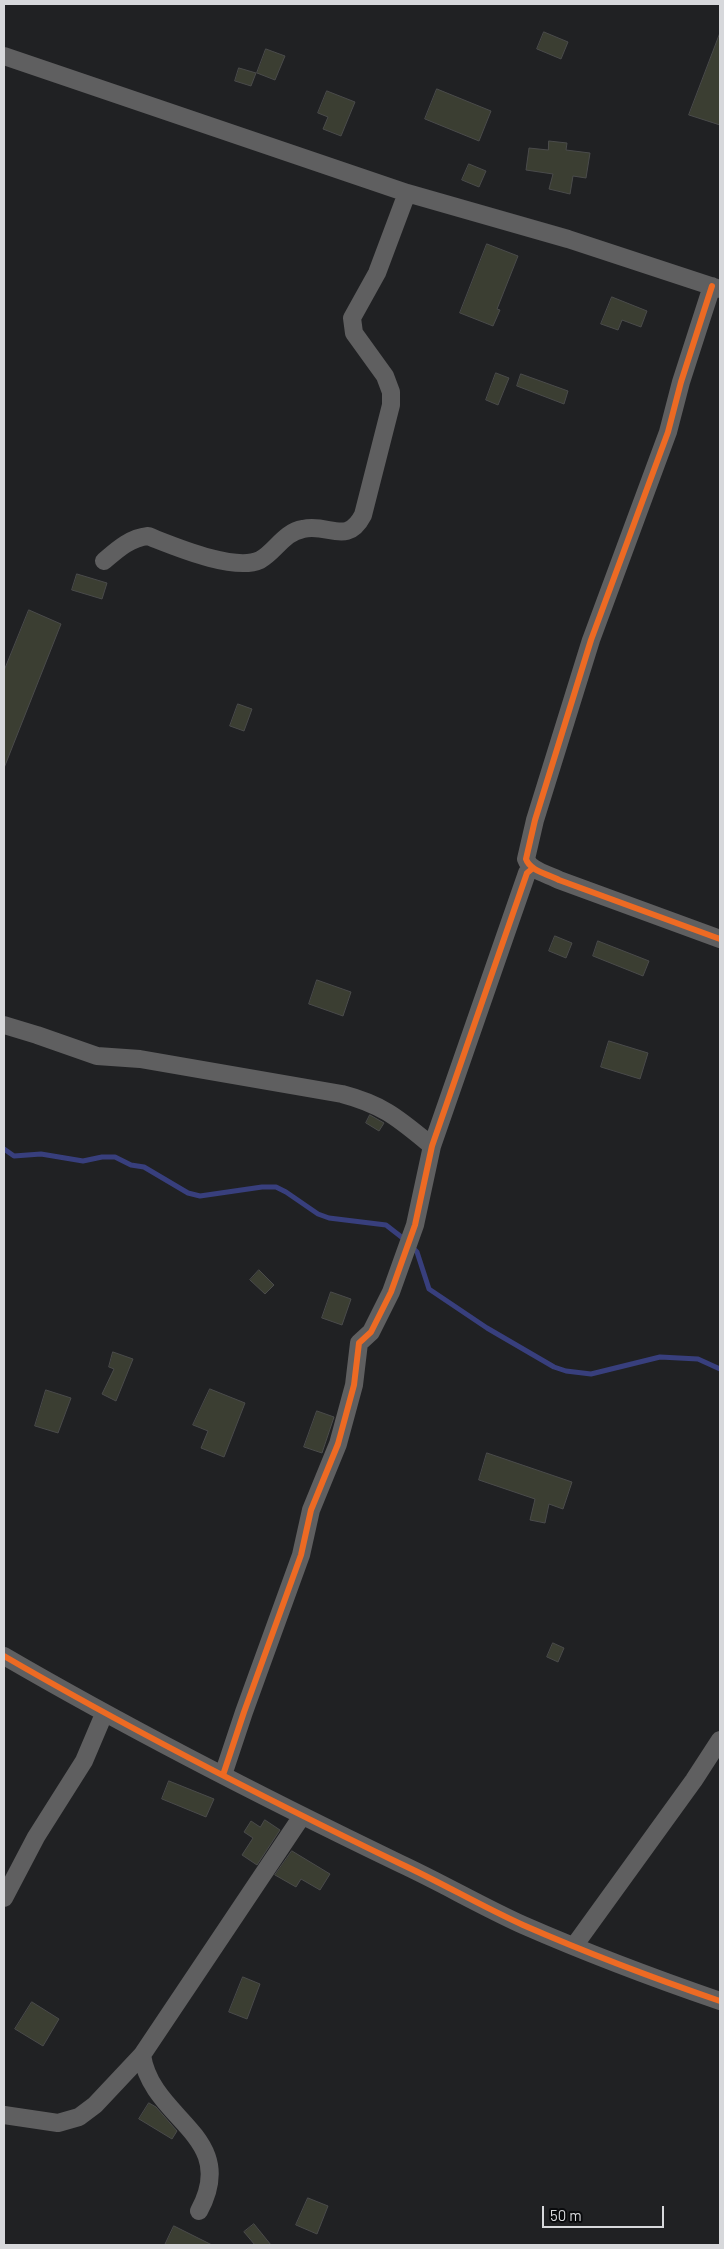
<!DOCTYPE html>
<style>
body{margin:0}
#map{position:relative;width:724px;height:2249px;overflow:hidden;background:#202123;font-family:Barlow,sans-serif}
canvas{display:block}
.frame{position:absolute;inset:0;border:5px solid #d7d8db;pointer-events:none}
.scale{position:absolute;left:542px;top:2206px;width:122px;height:22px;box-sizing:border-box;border:2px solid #d7d8db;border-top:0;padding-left:6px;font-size:15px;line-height:18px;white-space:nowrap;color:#d7d8db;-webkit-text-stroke:4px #090a0c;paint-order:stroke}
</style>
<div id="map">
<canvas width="724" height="2249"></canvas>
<div class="frame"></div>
<div class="scale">50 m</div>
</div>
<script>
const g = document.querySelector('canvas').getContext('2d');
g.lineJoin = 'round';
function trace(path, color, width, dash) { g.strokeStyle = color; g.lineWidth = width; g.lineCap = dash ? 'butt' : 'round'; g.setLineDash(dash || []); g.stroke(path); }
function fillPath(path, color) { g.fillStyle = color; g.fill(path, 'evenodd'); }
trace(new Path2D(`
 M4 1149 14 1156 41 1154 83 1161 102 1157H115L131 1165 144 1167 188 1193 200 1196 262 1187H276L286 1192 318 1214 329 1218 386 1225 404 1239
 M414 1249 417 1252 429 1289 487 1328 554 1367 566 1371 591 1374 660 1357 698 1359 720 1369`), '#383f7d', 5);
const building = new Path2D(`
 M544 32 568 42 561 59 537 49Z
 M720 33V125L689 115Z
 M266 49 285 56 275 80 257 73Z
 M239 68 256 73 251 86 235 81Z
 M437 89 491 111 479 141 425 119Z
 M327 91 355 102 341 136 323 129 328 117 318 113Z
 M549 141 567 143 566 150 590 153 586 178 573 176 570 194 549 189 553 174 526 170 529 148 548 150Z
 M469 164 486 171 479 187 462 180Z
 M487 244 518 256 497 309 500 310 493 326 460 313Z
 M612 297 647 311 641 327 622 320 618 330 601 324Z
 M496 373 509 378 498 405 486 400Z
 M521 374 568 391 564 404 517 386Z
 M77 574 107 583 102 599 72 590Z
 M29 610 61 624 4 768V671Z
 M238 704 252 709 244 731 230 726Z
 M555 936 572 943 566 958 549 951Z
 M598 941 649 961 643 976 593 956Z
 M317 980 351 992 343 1016 309 1004Z
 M609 1041 648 1053 640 1079 601 1067Z
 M370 1115 384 1123 379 1131 366 1123Z
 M259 1270 274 1285 265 1294 250 1280Z
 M331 1292 351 1299 342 1325 322 1318Z
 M113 1352 133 1359 116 1401 102 1394 114 1369 109 1367Z
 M210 1389 245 1403 224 1457 201 1448 208 1431 193 1425Z
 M46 1390 71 1398 58 1433 35 1426Z
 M317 1411 334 1417 322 1453 304 1447Z
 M487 1453 572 1482 563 1509 549 1504 545 1523 530 1520 535 1499 479 1480Z
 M553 1643 564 1648 558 1662 547 1657Z
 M169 1781 214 1799 206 1817 162 1799Z
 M265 1820 280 1830 257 1865 242 1855 253 1838 244 1832 251 1821 260 1827Z
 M292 1851 330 1874 320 1890 301 1879 296 1887 275 1875Z
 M243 1977 260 1984 247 2019 229 2012Z
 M32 2002 59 2019 43 2046 15 2029Z
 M149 2103 156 2107 177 2131 172 2139 139 2119Z
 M308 2198 328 2206 317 2234 296 2225Z
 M254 2224 271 2245H255L244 2232Z
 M174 2226 212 2245H165Z`);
fillPath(building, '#3b3e32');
trace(building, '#4a4b4b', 1);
trace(new Path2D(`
 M4 56 407 193 568 239 720 289
 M712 286 681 382 668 432 591 640 535 820 526 859C530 871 548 874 559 880L720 939
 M104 561C118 549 130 538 148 536 174 546 234 572 260 560 275 552 284 532 303 529 329 523 347 546 363 515L391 405V392L385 376 354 333 352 318 377 273 407 193
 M4 1025 37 1035 97 1056 140 1059 342 1094C384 1105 399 1119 432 1146
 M4 1656C133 1731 266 1799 401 1864 442 1883 481 1906 523 1925 587 1953 653 1978 720 2001
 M223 1775 244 1712 301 1555 311 1510 338 1444 354 1385 359 1343 371 1332 391 1292 415 1225 432 1146 527 873 533 868
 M4 1898 36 1837 84 1761 104 1714
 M574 1946 694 1780 720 1740
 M142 2055C152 2121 240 2135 199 2211
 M4 2115 58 2123 79 2117 95 2105 142 2055 302 1816`), '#5f5f60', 18);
trace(new Path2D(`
 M712 286 681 382 668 432 591 640 535 820 526 859C530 871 548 874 559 880L720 939
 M4 1656C133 1731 266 1799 401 1864 442 1883 481 1906 523 1925 587 1953 653 1978 720 2001
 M223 1775 244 1712 301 1555 311 1510 338 1444 354 1385 359 1343 371 1332 391 1292 415 1225 432 1146 527 873 533 868`), '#ed6a23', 6);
</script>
